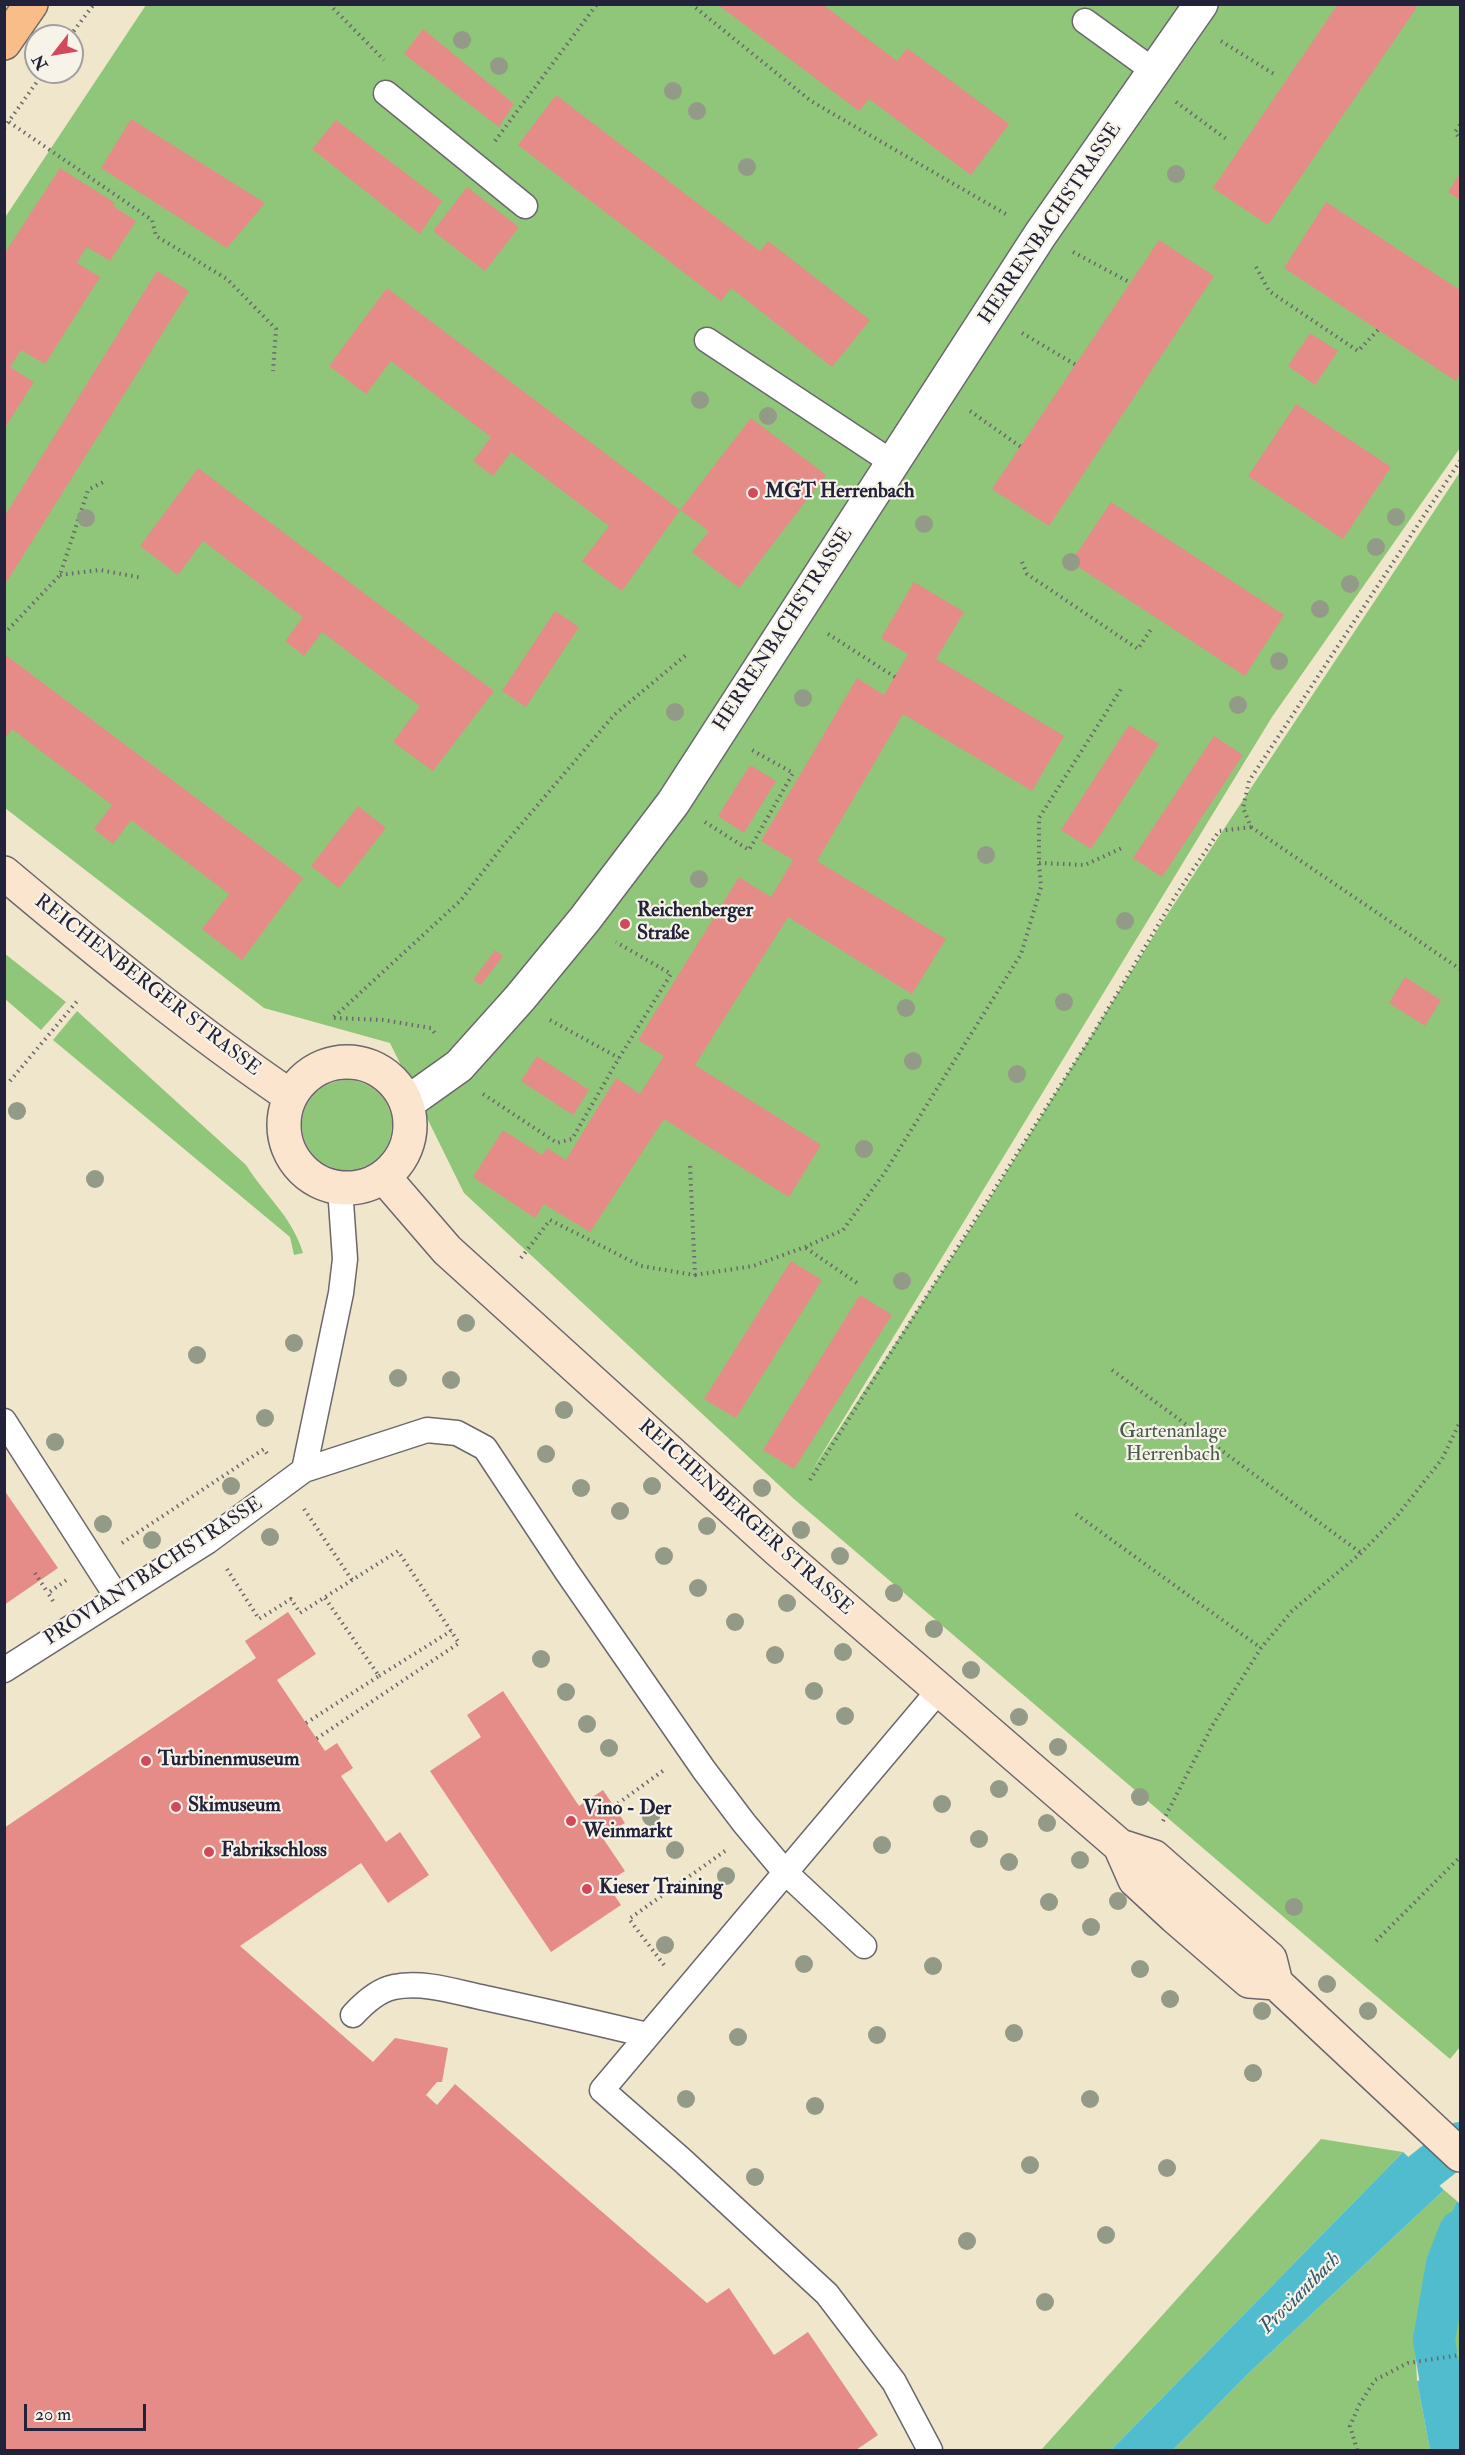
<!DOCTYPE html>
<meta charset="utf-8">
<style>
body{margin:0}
#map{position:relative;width:1465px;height:2455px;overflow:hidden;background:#f0e6cb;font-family:"IM FELL Double Pica",serif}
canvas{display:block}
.frame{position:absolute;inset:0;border:6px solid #22223b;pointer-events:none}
.north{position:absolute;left:24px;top:24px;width:60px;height:60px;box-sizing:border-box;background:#f7f3e8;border:2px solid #a29fa3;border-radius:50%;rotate:239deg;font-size:16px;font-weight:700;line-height:24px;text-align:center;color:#22223b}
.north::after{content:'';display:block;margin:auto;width:21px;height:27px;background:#d1495b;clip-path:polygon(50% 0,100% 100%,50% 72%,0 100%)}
.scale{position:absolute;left:24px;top:2404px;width:122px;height:27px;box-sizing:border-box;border:3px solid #22223b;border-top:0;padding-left:8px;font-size:18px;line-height:21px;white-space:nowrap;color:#22223b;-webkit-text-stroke:4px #f7f3e8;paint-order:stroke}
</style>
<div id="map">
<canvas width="1465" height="2455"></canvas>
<div class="frame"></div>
<div class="north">N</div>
<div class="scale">20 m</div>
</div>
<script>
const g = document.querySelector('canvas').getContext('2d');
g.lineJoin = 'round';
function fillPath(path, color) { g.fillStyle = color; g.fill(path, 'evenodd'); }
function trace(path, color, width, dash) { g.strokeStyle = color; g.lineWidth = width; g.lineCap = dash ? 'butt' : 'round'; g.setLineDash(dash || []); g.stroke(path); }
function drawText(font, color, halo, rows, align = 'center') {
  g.font = font + ' "IM FELL Double Pica",serif'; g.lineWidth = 4.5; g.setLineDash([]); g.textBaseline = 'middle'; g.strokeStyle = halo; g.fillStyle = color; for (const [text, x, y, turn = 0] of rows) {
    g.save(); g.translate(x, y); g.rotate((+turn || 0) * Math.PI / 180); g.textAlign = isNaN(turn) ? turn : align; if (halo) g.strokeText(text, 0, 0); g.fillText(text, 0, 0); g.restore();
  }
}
fillPath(new Path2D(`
 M146 5H1460V448L1272 717 811 1472 980 1214 1161 924 1460 472V2047L1450 2059 794 1499 464 1193 390 1043 264 1008 5 808 4 219Z
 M4 953 66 1002 41 1030 5 999Z
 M77 1011 246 1165C266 1197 292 1216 303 1253L294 1255 290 1237 53 1040Z
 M302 1125a45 45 0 1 1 90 0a45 45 0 1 1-90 0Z
 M1321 2139 1403 2152 1111 2450H1041Z
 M1444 2190 1457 2201 1431 2254 1415 2343 1417 2381 1430 2450H1173L1250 2372Z
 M1460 2291V2393L1457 2375 1458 2355 1453 2337Z`), '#90c679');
fillPath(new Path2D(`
 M1403 2152 1444 2190 1250 2372 1173 2450H1111Z
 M1457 2201 1460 2204V2291L1453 2337 1415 2343 1431 2254Z
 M1457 2375 1460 2393V2450H1430L1417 2381Z`), '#52bccf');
trace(new Path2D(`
 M1383 2212 1423 2172 1460 2143
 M1452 2450 1434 2340 1447 2264 1460 2231`), '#52bccf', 42);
fillPath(new Path2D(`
 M717 4H822L897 61 907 48 1009 124 971 175 869 99 859 111Z
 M1338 4H1419L1268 225 1213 188Z
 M423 29 514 104 499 127 404 54Z
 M556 95 760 251 768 241 870 320 832 367 731 288 721 301 518 145Z
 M131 119 265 203 227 248 101 168Z
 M336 120 442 201 420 234 312 149Z
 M60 168 115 203 113 206 136 221 110 261 87 247 82 254 77 263 100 277 45 364 21 350 10 367 34 382 4 429V254Z
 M1460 173V200L1448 192Z
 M467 187 519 227 485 271 433 231Z
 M1326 202 1460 290V373L1456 381 1284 268Z
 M1159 240 1214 276 1049 526 992 489Z
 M157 271 189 291 4 586V517Z
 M387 288 680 510 622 591 582 561 609 526 511 452 493 476 473 461 491 437 391 361 366 394 329 366Z
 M1310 333 1338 351 1315 385 1288 366Z
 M1296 404 1391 467 1343 539 1248 476Z
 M751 418 826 475 739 588 692 552 709 531 680 510Z
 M198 468 494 691 433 771 393 742 420 706 322 632 304 656 285 641 303 617 203 541 178 575 140 546Z
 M1111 502 1284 615 1245 676 1071 562Z
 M914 582 964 612 936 659 1064 736 1032 791 903 714 817 861 946 939 912 994 788 917 695 1065 821 1145 789 1197 664 1119 590 1232 544 1204 535 1218 473 1177 503 1130 542 1155 547 1148 566 1160 616 1078 640 1094 664 1056 638 1040 739 877 771 897 793 860 761 841 857 678 884 695 908 654 881 638Z
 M555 611 579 627 526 707 502 691Z
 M7 656 303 878 242 960 202 929 229 894 131 820 113 844 94 829 112 805 12 729 4 739V660Z
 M1129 725 1159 744 1091 849 1061 830Z
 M1214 736 1243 755 1162 877 1133 858Z
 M750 765 776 781 744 833 718 816Z
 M358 806 386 828 339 888 311 866Z
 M495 950 503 956 481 985 473 980Z
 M1405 977 1441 1000 1425 1026 1389 1003Z
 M537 1056 589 1090 573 1115 521 1081Z
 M791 1261 822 1280 736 1418 704 1399Z
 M860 1295 892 1315 794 1469 763 1450Z
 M4 1490 58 1568 4 1605Z
 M288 1612 316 1654 277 1680 325 1751 337 1743 353 1768 341 1776 386 1842 400 1832 429 1875 388 1903 361 1863 240 1946 373 2062 395 2038 448 2048 442 2082H437L426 2095 437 2105 455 2084 707 2303 729 2288 774 2355 808 2332 878 2435 856 2450H4V1828L256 1658 245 1641Z
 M503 1691 579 1806 603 1790 625 1823 602 1837 625 1871 606 1883 621 1905 551 1952 430 1771 481 1737 467 1715Z`), '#e58c88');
const lane = new Path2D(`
 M1085 21 1154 71
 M386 93 525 206
 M707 340 893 463
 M4 1421 117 1597
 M304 1470 427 1430 457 1433 485 1448 567 1572 704 1770 744 1823 785 1872 864 1946
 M4 1670 208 1541 304 1470 341 1293 345 1259 340 1188
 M353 2015C364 2003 378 1990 394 1987 424 1981 456 1992 485 1998 540 2010 593 2022 647 2035
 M930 2450 894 2382 827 2294 682 2160 602 2090 940 1689`);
const street = new Path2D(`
 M407 1103 459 1066 520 998 585 919 673 803 1040 235 1201 4`);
const secondary = new Path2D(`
 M4 873C97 951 190 1028 290 1096
 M284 1125a63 63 0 1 1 126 0a63 63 0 1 1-126 0Z
 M384 1177 447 1250 779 1551 1120 1846 1154 1857 1270 1959 1276 1983 1460 2155
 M1120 1846 1135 1880 1175 1917 1249 1981 1276 1983`);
const primary = new Path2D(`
 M4 43 31 4`);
trace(lane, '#6a676d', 27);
trace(street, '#6a676d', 36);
trace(secondary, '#6a676d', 36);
trace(primary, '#6a676d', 36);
trace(new Path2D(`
 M329 4 384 60
 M691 4 811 101 1009 216
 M70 36 94 4
 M1221 41 1274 74
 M1176 102 1229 141
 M9 122 152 220 156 236 227 279 276 329 273 371
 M1460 125 1455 132 1460 139
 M4 128 44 72
 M495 141 597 4
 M1073 252 1131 283
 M1256 267 1269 291 1358 351 1378 330
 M1022 333 1076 365
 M970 411 1021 447
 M1022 562 1027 574 1138 649 1151 629
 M60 575 100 570 143 578
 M4 634 60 575 88 490 105 481
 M828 634 895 677
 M705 822 749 850 793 773 750 749
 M1251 827 1460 969
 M1039 863 1085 865 1124 847
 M334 1017 461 900 502 847 614 715 686 655
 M334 1018 383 1020 431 1028 437 1036
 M550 1020 619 1058
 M10 1081 78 1000
 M483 1094 557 1143 572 1139 619 1058 671 974 616 942
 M806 1248 857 1283
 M521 1258 550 1220 641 1266 695 1275 690 1165
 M695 1275 753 1266 805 1247 843 1230 885 1172 1021 954 1041 887 1039 863V818L1121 689
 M1112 1370 1361 1553
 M810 1480 1093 1034 1176 895 1219 831 1251 827 1243 808 1249 781 1460 461
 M304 1509 352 1580
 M1076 1514 1261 1648
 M122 1543 264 1449 268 1455
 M227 1569 259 1619 291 1599 300 1613 398 1551 459 1643 316 1739
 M35 1573 48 1593
 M53 1601 48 1593 68 1579
 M379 1676 451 1631
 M306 1723 379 1676 325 1598
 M613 1807 664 1770
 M1163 1821 1212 1726 1261 1648 1292 1611 1361 1553 1397 1516 1442 1459 1460 1422
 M1376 1941 1460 1857
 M664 1965 629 1919 725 1851
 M1357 2450 1350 2426 1359 2405 1375 2380 1408 2363 1460 2355`), '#6a676d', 4, [1.5, 4.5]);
trace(lane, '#fff', 24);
trace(street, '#fff', 33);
trace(secondary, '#fce5cf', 33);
trace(primary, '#f8bd88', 33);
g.fillStyle = '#949a88';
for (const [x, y] of [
 [462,40],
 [499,66],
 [673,91],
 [697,111],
 [747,167],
 [1176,174],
 [700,400],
 [768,416],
 [1396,517],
 [86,518],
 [924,524],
 [1376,547],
 [1071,562],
 [1350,584],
 [1320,609],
 [1279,661],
 [803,698],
 [1238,705],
 [675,712],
 [986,855],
 [699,879],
 [1125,921],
 [1064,1002],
 [906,1008],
 [913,1061],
 [1017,1074],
 [17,1111],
 [864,1149],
 [95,1179],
 [902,1281],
 [466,1323],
 [294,1343],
 [197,1355],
 [398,1378],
 [451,1380],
 [564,1410],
 [265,1418],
 [55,1442],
 [546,1454],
 [231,1486],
 [652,1486],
 [581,1488],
 [762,1488],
 [620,1511],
 [103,1524],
 [707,1526],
 [801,1530],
 [270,1537],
 [152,1540],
 [664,1556],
 [840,1556],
 [698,1588],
 [894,1593],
 [787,1603],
 [735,1622],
 [934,1629],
 [843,1652],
 [775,1655],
 [541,1659],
 [971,1670],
 [814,1691],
 [566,1692],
 [845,1716],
 [1019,1717],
 [587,1724],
 [1058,1747],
 [609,1748],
 [999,1789],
 [1140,1797],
 [942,1804],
 [651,1817],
 [1047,1823],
 [979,1839],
 [882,1845],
 [675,1850],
 [1080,1860],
 [1009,1862],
 [726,1876],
 [1118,1901],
 [1049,1902],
 [1294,1907],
 [1091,1927],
 [665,1945],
 [804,1964],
 [933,1966],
 [1140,1969],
 [1327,1984],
 [1170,1999],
 [1262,2011],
 [1368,2011],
 [1014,2033],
 [877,2035],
 [738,2037],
 [1253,2073],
 [686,2099],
 [1090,2099],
 [815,2106],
 [1030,2165],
 [1167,2168],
 [755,2177],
 [1106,2235],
 [967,2241],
 [1045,2302]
]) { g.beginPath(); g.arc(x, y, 9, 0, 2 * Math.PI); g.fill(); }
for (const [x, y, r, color] of [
 [753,493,6,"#d1495b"],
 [625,924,6,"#d1495b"],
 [146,1761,6,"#d1495b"],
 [176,1807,6,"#d1495b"],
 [571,1821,6,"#d1495b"],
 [209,1852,6,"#d1495b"],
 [587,1889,6,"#d1495b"]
]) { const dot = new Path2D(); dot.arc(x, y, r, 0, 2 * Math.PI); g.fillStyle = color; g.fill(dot); trace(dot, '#f7f3e8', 2); }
drawText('20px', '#22223b', '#f7f3e8', [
 ["HERRENBACHSTRASSE",1051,224,-56],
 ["HERRENBACHSTRASSE",784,630,-57],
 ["REICHENBERGER STRASSE",147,986,38],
 ["REICHENBERGER STRASSE",745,1518,42],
 ["PROVIANTBACHSTRASSE",154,1572,-33]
]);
drawText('bold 20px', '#22223b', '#f7f3e8', [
 ["MGT Herrenbach",765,493],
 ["Reichenberger",637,912],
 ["Straße",637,935],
 ["Turbinenmuseum",158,1761],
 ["Skimuseum",188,1807],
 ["Vino - Der",583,1810],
 ["Weinmarkt",583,1833],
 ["Fabrikschloss",221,1852],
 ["Kieser Training",599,1889]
], 'left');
drawText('20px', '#485b51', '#f7f3e8', [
 ["Gartenanlage",1173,1433],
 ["Herrenbach",1173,1456]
]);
drawText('italic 21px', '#33586f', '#f7f3e8', [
 ["Proviantbach",1301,2294,-45]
]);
</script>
